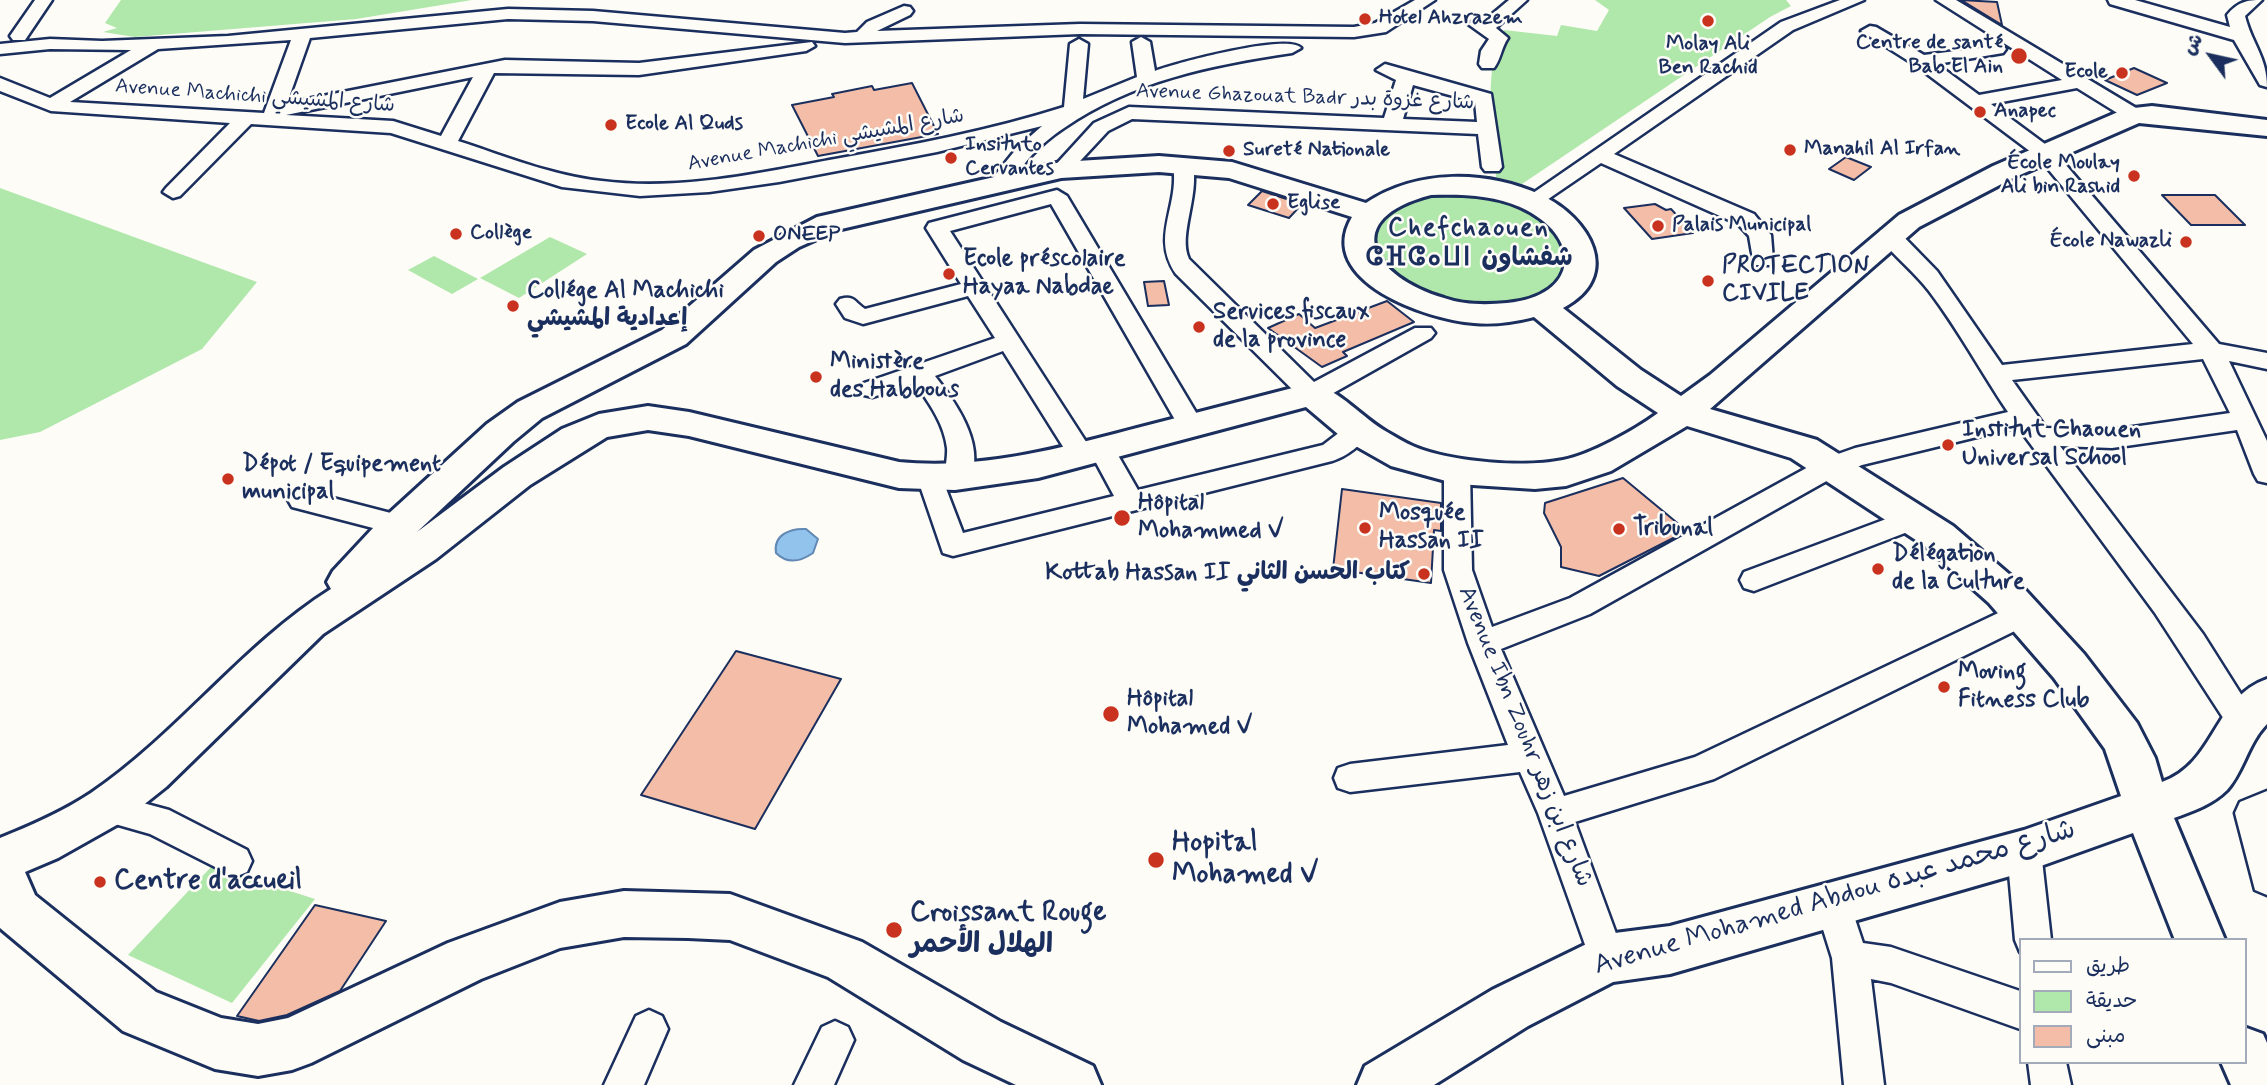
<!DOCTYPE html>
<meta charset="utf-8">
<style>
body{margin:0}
#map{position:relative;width:2267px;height:1085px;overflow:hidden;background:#fdfcf7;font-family:Mynerve,"Playpen Sans Arabic",sans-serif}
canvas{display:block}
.legend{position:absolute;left:2019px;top:938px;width:228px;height:126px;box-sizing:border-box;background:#fdfcf7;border:2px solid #a3aaba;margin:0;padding:9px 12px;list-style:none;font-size:21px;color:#1b2f5e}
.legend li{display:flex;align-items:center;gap:14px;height:35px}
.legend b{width:35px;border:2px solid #a3aaba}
.north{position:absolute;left:2176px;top:21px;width:70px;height:70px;-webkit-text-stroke:5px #fdfcf7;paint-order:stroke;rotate:303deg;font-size:19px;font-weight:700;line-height:28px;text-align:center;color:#1b2f5e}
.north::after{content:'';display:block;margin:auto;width:24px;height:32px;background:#1b2f5e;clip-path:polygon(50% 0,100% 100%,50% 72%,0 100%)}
</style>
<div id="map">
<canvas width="2267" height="1085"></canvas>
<ul class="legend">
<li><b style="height:9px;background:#fdfcf7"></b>طريق</li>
<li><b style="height:19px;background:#b0e7aa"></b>حديقة</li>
<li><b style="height:19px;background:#f3bda7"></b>مبنى</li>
</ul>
<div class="north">ش</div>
</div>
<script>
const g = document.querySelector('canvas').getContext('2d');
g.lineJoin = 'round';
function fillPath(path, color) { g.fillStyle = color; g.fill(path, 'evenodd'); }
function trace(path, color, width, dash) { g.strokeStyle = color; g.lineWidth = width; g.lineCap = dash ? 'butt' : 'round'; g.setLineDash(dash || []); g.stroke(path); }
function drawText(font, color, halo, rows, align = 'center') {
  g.font = font + ' Mynerve,"Playpen Sans Arabic","Noto Sans Tifinagh",sans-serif'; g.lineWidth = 5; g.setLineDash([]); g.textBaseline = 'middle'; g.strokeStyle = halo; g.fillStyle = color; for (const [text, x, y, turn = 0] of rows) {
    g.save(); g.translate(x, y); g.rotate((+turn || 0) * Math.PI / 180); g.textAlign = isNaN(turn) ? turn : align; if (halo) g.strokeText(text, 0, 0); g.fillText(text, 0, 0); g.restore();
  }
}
fillPath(new Path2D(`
 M121 0H472L356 19 135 37 103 32 117 28 105 23Z
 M1595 0H1786L1791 6 1770 17 1522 184 1496 177C1492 135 1487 96 1494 55 1495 45 1503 40 1504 30L1557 36 1561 25 1597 31 1609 10Z
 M0 188 257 282 202 349 40 432 0 440Z
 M1427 193 1490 195 1530 209 1559 230 1570 269 1552 291 1516 305 1470 306 1424 295 1377 262 1373 224 1381 213Z
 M550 237 587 254 519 298 480 278Z
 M434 256 478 279 452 294 408 270Z
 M212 866 315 899 232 1003 128 955Z`), '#b0e7aa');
const water = new Path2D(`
 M806 529 818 539 813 553C800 562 787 564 776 553 773 535 790 528 806 529Z`);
fillPath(water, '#91c3ed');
trace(water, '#6288b4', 2);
const building = new Path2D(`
 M1961 0 1997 2 2002 25Z
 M2134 68 2167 83 2137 95 2105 80Z
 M912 83 938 134 818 156 792 105 834 97 832 94 872 86 874 90Z
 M1846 157 1871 167 1854 180 1829 169Z
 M1262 191 1302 204 1289 218 1248 205Z
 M2162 195H2215L2245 225H2191Z
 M1655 204 1666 210 1671 209 1693 233 1652 239 1624 208Z
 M1164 281 1169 305 1148 306 1144 282Z
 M1387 301 1414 322 1343 352 1347 356 1322 367 1268 328 1299 314 1315 328Z
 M1623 478 1687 531 1599 576 1561 567V547L1544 513 1545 503Z
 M1342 489 1441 503V531L1434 530 1431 583 1333 569Z
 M736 651 841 679 755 829 641 795Z
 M315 905 386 921 340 991 287 1015 259 1021 237 1016Z`);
fillPath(building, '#f3bda7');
trace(building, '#1b2f5e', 2);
const street = new Path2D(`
 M35 0H52L25 40H13L10 36Z
 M1415 0H1435L1386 32 1354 37 1080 34 845 43 593 21 508 19 310 38 287 103 505 60 639 63 812 42 815 46 806 51 639 75 494 73 458 141C505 156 553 176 602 181 680 191 759 173 835 159 912 145 989 131 1064 107L1070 44 1079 39 1088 44 1083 99 1137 77 1132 42 1141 37 1150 42 1155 71C1176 63 1288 33 1301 48L1292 53C1211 65 1132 81 1064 128 1052 136 1040 146 1031 156 1020 167 1013 186 998 190L988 184 1017 148 1042 126 937 152 779 182 709 192 640 196 562 187 391 133 251 124 180 196 173 198 163 192 166 188 230 123 51 111 0 91V78L50 98 131 50 50 49 0 54V44L50 39 102 41 228 36 508 9 593 11 845 33 857 32 867 22 904 6 910 7 913 11 910 15 877 31 1080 24 1354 27 1375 23ZM291 40 264 113 70 102 158 49ZM473 77 441 136 393 121 286 115Z
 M1509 0H1527L1496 28 1508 38C1501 48 1501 59 1494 68H1482L1479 64 1481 51 1489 39 1468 24 1477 19 1484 21Z
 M1840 0H1864L1793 30 1614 154 1754 214 1771 235 1773 260 1770 265H1754L1749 236 1738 224 1601 163 1538 206 1531 208 1520 202 1781 22Z
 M1936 0H1956L2141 111 2144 115 2141 119H2127L2077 88 1991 104 2053 150 2219 344 2267 353V369L2229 361 2267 441V483L2258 481 2254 474 2237 430 2112 448 2060 446 2203 634 2258 721 2253 730 2242 734 2231 730 2155 613 2018 427 1862 465 1839 474 1590 614 1501 649 1564 796 1695 757 2013 606 2023 602 2033 606 2038 614 2033 622 1714 779 1575 822 1625 958 1620 970 1607 976 1594 970 1538 813 1520 772 1350 792 1338 788 1334 778 1338 768 1350 764 1508 745 1468 643 1444 570V471L1448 464 1457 462 1466 464 1470 471 1472 570 1492 627 1570 598 1821 460 1855 448 2008 412C1981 372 1958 329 1929 291 1914 271 1892 255 1878 235L1881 230H1897L1937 271 2002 365 2193 344 2039 158 1915 65 1861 31 1870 26 1876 27 1924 55 2003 45 2006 49 2003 53 1937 64 1979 95 2062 80ZM2203 359 2230 413 2112 430 2046 428 2012 380Z
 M2108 0H2135L2230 27 2227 15C2238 2 2246 0 2262 0L2245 16C2252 44 2267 57 2267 87L2260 85 2234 40 2110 4Z
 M1385 64 1491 94 1502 167 1499 171H1485L1482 167 1478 134 1132 119 1108 131 1068 174H1054L1051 170 1094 123 1129 107 1384 118 1396 80 1376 70ZM1413 85 1475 102 1477 122 1403 119Z
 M1183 159 1193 165C1199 198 1178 235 1189 259L1314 382 1415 328H1431L1435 333 1431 338 1321 400H1303L1176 274C1150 236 1180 206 1173 165Z
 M1057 190 1067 196 1204 426 1200 432 1191 435 1182 432 1051 204 950 231 1090 448 1093 443 1102 440 1111 443 1138 490 1323 445 1349 425 1358 422 1367 425 1371 431C1363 444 1346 457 1332 461L953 556 943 553 918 480 922 473 931 471 940 473 963 533 1114 496 1093 457 1090 461 1081 464 1072 461 1003 351 935 376C957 404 989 449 967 486L958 488 949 486C942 475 948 460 947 448 944 423 929 403 915 383L873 397 864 395 861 389 864 383 995 338 968 296 863 324 845 318 836 304 840 299C855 295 854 302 865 309L961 284 926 228 929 223Z
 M302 490 410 518 414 525 410 532 400 535 292 507 288 500 292 493Z
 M1913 509 1923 512 1927 519 1923 526 1754 591 1744 588 1740 580 1744 572Z
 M2267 791V895L2255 890 2235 813 2240 802Z
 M106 793 169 810 247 850 252 861 247 872 235 877 150 834 94 818 89 808 94 798Z
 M2024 835 2036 840 2041 851 2051 940H2020V952L2015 940 2007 851 2012 840Z
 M1833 887 1846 892 1863 943 1891 947 2020 991V1029L1891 983 1871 979 1884 1085H1844L1832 958 1815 904 1820 892Z
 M649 1010 662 1016 668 1029 644 1085H604L636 1016Z
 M835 1021 848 1027 854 1040 834 1085H794L822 1027Z
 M2028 1062H2066L2071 1085H2031Z`);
const secondary = new Path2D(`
 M2152 106 2267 120V136L2139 123 2013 178 1919 227 1710 409 1817 440 1953 526 2017 581 2084 654 2137 723 2155 758 2162 782C2216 763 2213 698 2267 679V724C2248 743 2244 771 2227 790 2212 805 2193 811 2174 818L2225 940H2175L2133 833 2024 872 1670 974 1613 982 1528 1026 1434 1085H1357L1365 1066 1492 990 1607 934 1670 926 2024 830 2121 796 2105 749 2054 678 1989 603 1925 546 1791 458 1687 426 1611 471 1566 486 1535 489 1457 484 1391 466 1345 440 1306 407 1038 478 955 490 899 488 689 436 648 430 607 437 530 485 436 559 323 634 166 787 122 822 58 858 25 872 35 895 156 992 221 1018 258 1024 288 1018 448 943 560 902 624 891 730 894 862 942 1001 1022 1093 1066 1101 1085H1016L963 1060 828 977 730 940 688 938 624 937 560 948 481 979 311 1063 292 1070 258 1076 215 1069 123 1031 0 928V838C30 826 64 811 91 793 178 734 242 645 331 589L327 582 333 571 374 527 487 424 518 402 662 330 754 250 817 217 1061 162 1159 156 1232 162 1366 203C1417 169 1487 170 1541 195 1590 218 1624 276 1563 308L1641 370 1681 396 1710 375 1899 215 1993 166 2125 109ZM1159 172 1229 178 1352 217C1314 281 1428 320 1474 323 1495 325 1514 322 1534 317L1617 386 1658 413C1635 430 1590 455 1563 460 1524 468 1452 462 1415 447 1405 443 1396 437 1387 432 1362 418 1340 390 1312 383 1255 398 1198 412 1141 427 1061 448 982 470 899 462L689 412 648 406 599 414 562 429 504 467 417 532 513 442 542 418 686 344 776 262 799 247 837 230 1061 178ZM1431 195C1461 194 1493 195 1520 207 1584 236 1580 296 1507 303 1486 305 1464 305 1444 298 1372 277 1338 219 1431 195Z
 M2244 1027 2263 1034 2267 1043V1085H2231L2221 1062H2244Z`);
trace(street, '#1b2f5e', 5);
trace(secondary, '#1b2f5e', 6);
fillPath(street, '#fdfcf7');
fillPath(secondary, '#fdfcf7');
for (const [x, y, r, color] of [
 [1365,19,7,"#c8321e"],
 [1708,21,7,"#c8321e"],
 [2019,56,9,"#c8321e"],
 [2122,73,7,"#c8321e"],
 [1980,112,7,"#c8321e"],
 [611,125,7,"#c8321e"],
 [1790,150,7,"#c8321e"],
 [1229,151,7,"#c8321e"],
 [951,158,7,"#c8321e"],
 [2134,176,7,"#c8321e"],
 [1273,204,7,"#c8321e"],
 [1658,226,7,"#c8321e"],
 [456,234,7,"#c8321e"],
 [759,236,7,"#c8321e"],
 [2186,242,7,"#c8321e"],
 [949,274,7,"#c8321e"],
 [1708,281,7,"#c8321e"],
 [513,306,7,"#c8321e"],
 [1199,327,7,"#c8321e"],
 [816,377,7,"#c8321e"],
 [1948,445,7,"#c8321e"],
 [228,479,7,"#c8321e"],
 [1122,518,9,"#c8321e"],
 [1365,528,7,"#c8321e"],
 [1619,529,7,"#c8321e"],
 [1878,569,7,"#c8321e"],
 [1424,574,7,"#c8321e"],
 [1944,687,7,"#c8321e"],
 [1111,714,9,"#c8321e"],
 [1156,860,9,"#c8321e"],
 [100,882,7,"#c8321e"],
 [894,930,9,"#c8321e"]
]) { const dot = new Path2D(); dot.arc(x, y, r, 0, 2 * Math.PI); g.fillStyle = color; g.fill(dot); trace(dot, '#fdfcf7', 2.5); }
drawText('bold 21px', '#1b2f5e', '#fdfcf7', [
 ["Hotel Ahzrazem",1379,19],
 ["Centre de santé",2003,44,"right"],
 ["Bab El Ain",2003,68,"right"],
 ["Molay Ali",1708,45,"center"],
 ["Ben Rachid",1708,69,"center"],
 ["Ecole",2108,73,"right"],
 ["Anapec",1994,112],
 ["Ecole Al Quds",625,125],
 ["Insituto",965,146],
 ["Cervantes",965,170],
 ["Manahil Al Irfan",1804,150],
 ["Sureté Nationale",1243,151],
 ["École Moulay",2120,164,"right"],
 ["Ali bin Rashid",2120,188,"right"],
 ["Eglise",1287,204],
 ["Palais Municipal",1672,226],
 ["Collège",470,234],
 ["ONEEP",773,236],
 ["École Nawazli",2172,242,"right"]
], 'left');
drawText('21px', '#1b2f5e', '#fdfcf7', [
 ["Avenue Machichi شارع المشيشي",255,97,4],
 ["Avenue Ghazouat Badr شارع غزوة بدر",1305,98,2],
 ["Avenue Machichi شارع المشيشي",826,141,-10]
]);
drawText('bold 24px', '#1b2f5e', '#fdfcf7', [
 ["Ecole préscolaire",963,260],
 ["Hayaa Nabdae",963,288],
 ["PROTECTION",1722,267],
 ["CIVILE",1722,295],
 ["Collége Al Machichi",527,292],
 ["إعدادية المشيشي",527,320],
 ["Services fiscaux",1213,313],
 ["de la province",1213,341],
 ["Ministère",830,363],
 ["des Habbous",830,391],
 ["Institut Chaouen",1962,431],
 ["Universal School",1962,459],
 ["Dépot / Equipement",242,465],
 ["municipal",242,493],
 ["Hôpital",1138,504],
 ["Mohammed V",1138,532],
 ["Mosquée",1379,514],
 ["Hassan II",1379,542],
 ["Tribunal",1633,529],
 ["Délégation",1892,555],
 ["de la Culture",1892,583],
 ["Kottab Hassan II كتاب الحسن الثاني",1410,574,"right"],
 ["Moving",1958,673],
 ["Fitness Club",1958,701],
 ["Hôpital",1127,700],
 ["Mohamed V",1127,728]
], 'left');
drawText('24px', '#1b2f5e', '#fdfcf7', [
 ["Avenue Ibn Zouhr شارع ابن زهر",1524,737,68]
]);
g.letterSpacing = '2px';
drawText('bold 26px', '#1b2f5e', '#fdfcf7', [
 ["Chefchaouen",1469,230],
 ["ⵛⴼⵛⴰⵡⵏ شفشاون",1469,260]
]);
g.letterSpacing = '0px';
drawText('bold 28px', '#1b2f5e', '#fdfcf7', [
 ["Hopital",1172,844],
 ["Mohamed V",1172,876],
 ["Centre d'accueil",114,882],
 ["Croissant Rouge",910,914],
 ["الهلال الأحمر",910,946]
], 'left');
drawText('28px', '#1b2f5e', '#fdfcf7', [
 ["Avenue Mohamed Abdou شارع محمد عبده",1835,899,-16]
]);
</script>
